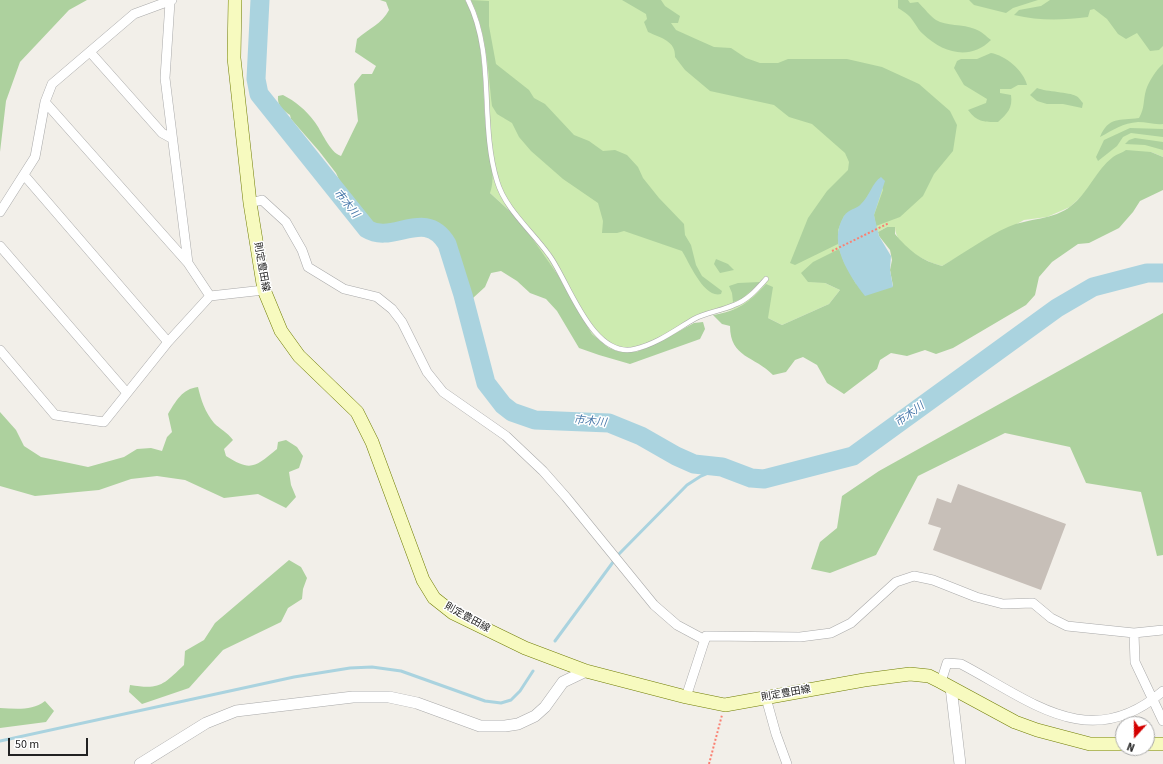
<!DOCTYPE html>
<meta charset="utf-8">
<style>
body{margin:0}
#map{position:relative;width:1163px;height:764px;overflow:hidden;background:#f2efe9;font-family:"Source Sans 3",sans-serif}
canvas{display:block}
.north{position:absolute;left:1115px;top:716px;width:40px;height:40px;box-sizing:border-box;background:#fff;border:1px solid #a7a7a7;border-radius:50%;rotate:201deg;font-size:11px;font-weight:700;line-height:16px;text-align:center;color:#222}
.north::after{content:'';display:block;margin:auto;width:14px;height:18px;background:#d40000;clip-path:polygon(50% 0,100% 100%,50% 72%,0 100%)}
.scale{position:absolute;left:8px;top:738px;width:80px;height:18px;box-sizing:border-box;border:2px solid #222;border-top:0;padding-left:5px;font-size:12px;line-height:14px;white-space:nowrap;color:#222;-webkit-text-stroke:3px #fff;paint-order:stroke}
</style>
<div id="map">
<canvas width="1163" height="764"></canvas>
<div class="north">N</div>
<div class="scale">50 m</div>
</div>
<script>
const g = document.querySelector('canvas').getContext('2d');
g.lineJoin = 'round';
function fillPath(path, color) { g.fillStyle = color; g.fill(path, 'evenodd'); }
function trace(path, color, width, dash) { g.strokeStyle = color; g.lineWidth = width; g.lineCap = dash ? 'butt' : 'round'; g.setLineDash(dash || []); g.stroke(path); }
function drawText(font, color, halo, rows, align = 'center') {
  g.font = font + ' "Source Sans 3","Noto Sans JP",sans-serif'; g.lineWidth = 3; g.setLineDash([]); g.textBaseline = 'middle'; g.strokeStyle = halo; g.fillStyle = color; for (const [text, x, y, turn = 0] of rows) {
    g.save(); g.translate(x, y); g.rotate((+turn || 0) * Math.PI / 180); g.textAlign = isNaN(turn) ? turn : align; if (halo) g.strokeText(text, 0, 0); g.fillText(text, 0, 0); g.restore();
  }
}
fillPath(new Path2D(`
 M465 0H1163V157L1151 152 1097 175 1087 191 1070 207 1047 217 1024 220 942 266C926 262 895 247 895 227H887L878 232 856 284 808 282 825 283 840 290 829 304 782 325 768 318 750 301 735 309 703 317 657 343 636 352H620L609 348 592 334 558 275 514 215 490 193 481 48 469 8Z`), '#cdebb0');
fillPath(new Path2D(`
 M0 0H87L69 10 20 62 6 101 0 152Z
 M380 0H465C486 37 482 88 486 129 488 150 497 174 490 193L514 215 532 238 558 275 592 334 609 348 620 352H636L657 343 694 323 703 322 705 329 700 339 630 364 599 355 579 348 557 311 546 299 530 293 517 281 501 271 491 273 485 287 473 298 468 295C457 265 451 216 409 226 397 229 384 234 373 230V222L342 186 336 173 319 151 291 119 290 115C283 110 277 106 278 96L283 95C295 101 306 110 314 121 322 131 329 152 341 156L358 121 354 84 362 74H372L376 66 355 52 357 39C368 29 382 24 389 10L386 2Z
 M471 0 489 1V26L496 64 529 90 534 98 545 104 574 135 589 141 603 151 615 150 627 155 638 167 643 178 659 198 684 224 685 235 691 245 696 265 702 276 722 291 721 294C704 299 689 262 682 251L624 231 617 233H602L603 221 598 203 563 179 531 151 519 137 512 123 497 114 492 106C488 71 487 32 471 0Z
 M622 0H661L665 6 680 16 678 23H671L676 30 696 39 714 47 731 48 746 58 760 63H778L788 59H847L882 67 919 84 950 111 957 125 953 151 934 174 923 196 900 217 876 226 874 215 883 190 879 179 861 206 844 216 838 230V244L795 265 790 263 808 218 827 191 848 170 849 162 845 153 812 124 789 117 774 105 710 91 685 70 675 57C676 41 661 38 648 32L644 22 647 19 646 14Z
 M898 0H908L910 3 918 2C923 7 932 18 936 20 946 26 963 24 975 29 981 31 986 36 991 40 970 61 943 53 923 34 917 29 914 20 908 15 905 12 901 10 898 8Z
 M969 0H1038L1013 8 1006 13 974 5Z
 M1050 0H1163V46L1159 50 1150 51 1137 33 1126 39 1118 34 1107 19 1094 9 1090 10 1088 17C1063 20 1040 21 1014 15L1019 10 1041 6Z
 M991 53C1005 55 1024 71 1027 85H1018L1011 89H1000V93L1011 95C1013 108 1007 114 998 122 983 122 977 122 968 110L986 103 987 99 964 85 954 68 957 61 961 59H977Z
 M1163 64V124C1154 125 1147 122 1138 122 1123 123 1113 130 1100 137 1109 116 1119 121 1139 118 1145 108 1143 100 1146 90 1149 81 1156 70 1163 64Z
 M1037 88C1047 92 1069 92 1076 96 1079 97 1081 101 1083 103L1082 108 1063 104H1047L1037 101 1030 95Z
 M1130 128 1163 129V137L1131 133 1123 137 1117 146 1098 161 1096 157 1104 140Z
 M1135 138 1163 142V150L1145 145 1125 144 1129 140Z
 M1126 150 1151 152 1163 157V190L1140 201 1133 212 1119 228 1089 243 1078 244 1052 262 1039 277 1035 295 1026 305 953 348 936 354 925 350 907 356 891 353 880 360 877 369 844 394 827 383 817 365 803 357 795 360 786 372 773 375C755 356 730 358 730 326L722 324 713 315C738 311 750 302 766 284L773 287 768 318 782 325 829 304 840 290 825 283 808 282 801 273 813 262 839 249 844 262 856 284 893 286 890 270 892 260 890 250 879 236 878 232 887 227H895V234C908 250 922 261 942 266 963 254 987 236 1008 227 1028 218 1054 220 1071 206 1088 193 1096 170 1113 157 1117 154 1122 153 1126 150Z
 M716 259 728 264 734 270 720 273 714 264Z
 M760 282 742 299 733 302 732 293 729 286 738 283Z
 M1163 313V555L1157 556 1141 492 1086 483 1070 447 1005 433 918 476 876 555 830 573 811 569 820 542 837 528 842 496 879 471Z
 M198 387C201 400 205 412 214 423 220 429 227 432 233 440L224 449 226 456C251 472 255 467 277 449L278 442 286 440 297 447 303 456 299 468 289 472 291 485 296 497 286 508 258 494 224 498 185 480 157 476 131 479 99 490 35 496 0 486V412L16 430 24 446 41 457 88 467 124 457 137 449 151 448 162 451 167 437 172 432 168 414C176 401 182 389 198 387Z
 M289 560 301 567 307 578 303 589 302 599 288 608 281 622 223 650 189 688 142 704 129 692 130 685C160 690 163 685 184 665L185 651 204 640 215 623Z
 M45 701 54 711 46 722 0 728V708C16 709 32 711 45 701Z`), '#add19e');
fillPath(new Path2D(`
 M881 177 885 181 874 215 879 236 891 256 890 270 893 287 865 296C849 275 827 243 844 216 848 209 857 209 861 204 869 197 872 183 881 177Z`), '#aad3df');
trace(new Path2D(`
 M555 641 619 554 687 485 701 476 722 467
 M0 741 294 677 350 668 372 667 401 671 485 701 501 703 511 700 520 691 533 671`), '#aad3df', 3);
trace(new Path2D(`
 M260 0 256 79 259 94 367 229C393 245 425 207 447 244L463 295 486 383 503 405 512 412 535 420 609 423 641 436 676 456 694 464 722 467 751 478 764 479 853 456 1057 308 1093 287 1147 273H1163`), '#aad3df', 19);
fillPath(new Path2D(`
 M958 484 1066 524 1041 590 933 550 941 528 928 524 937 498 951 503Z`), '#c7bfb8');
const service = new Path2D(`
 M468 0C496 56 479 122 497 181 505 209 532 231 549 255 568 280 592 360 635 349 657 344 675 330 694 319 707 312 721 311 734 305 748 300 757 289 766 279`);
const minor = new Path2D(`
 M170 2 165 78 188 263
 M90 52 162 133 171 138
 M45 102 188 263 210 296
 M24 175 168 342
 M250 203 262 200 286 222 302 250 308 267 344 289 377 297 392 309 402 322 427 372 443 392 506 436 543 471 566 497 654 605 677 625 705 640
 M0 212 35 157 45 102 52 84 134 14 172 0
 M0 246 127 393
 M0 350 55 415 104 422 168 342 210 296 264 290
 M1134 633 1135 662 1163 721
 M941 682 947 663 961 664C1030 700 1090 755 1163 691
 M686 697 706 636 800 637 831 633 851 623 896 582 914 576 933 580 976 597 1003 604 1033 603 1051 618 1067 626 1134 633 1163 630
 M766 698 776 734 787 764`);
const tertiary = new Path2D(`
 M951 687 960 764
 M140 764 206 723 236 711 353 697H389L417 703 480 726H505L518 724 535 716 545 707 563 682 586 671`);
const secondary = new Path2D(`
 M235 0 234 58 250 203 264 290 281 331 299 356 357 412 372 442 423 580 434 598 453 613 525 648 586 671 686 697 725 705 864 680 910 674 929 676 941 682 1015 722 1037 730 1090 744H1123
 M1147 744H1163`);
trace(service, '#a9a9a9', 5.5);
trace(minor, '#a9a9a9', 10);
trace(tertiary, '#a9a9a9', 12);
trace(secondary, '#707d05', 14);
trace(new Path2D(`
 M832 251 889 223
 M709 764 722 715`), '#fa8072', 2, [2, 2]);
trace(service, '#fff', 4.5);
trace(minor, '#fff', 9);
trace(tertiary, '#fff', 11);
trace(secondary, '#f7fabf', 13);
drawText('10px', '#222', '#fff', [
 ["則定豊田線",261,267,80],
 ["則定豊田線",467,618,29],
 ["則定豊田線",786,694,-10]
]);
drawText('italic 11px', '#4a7aab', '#fff', [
 ["市木川",346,204,51],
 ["市木川",910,415,-36],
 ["市木川",590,422,6]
]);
</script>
